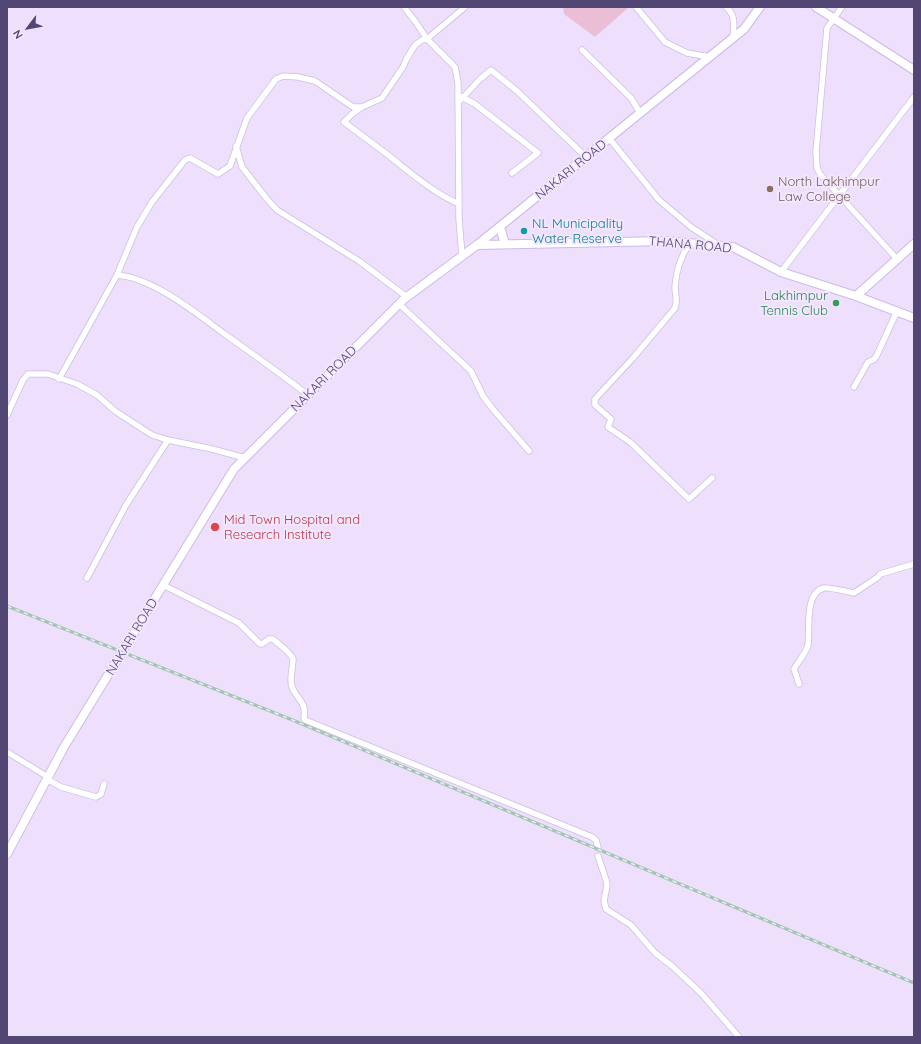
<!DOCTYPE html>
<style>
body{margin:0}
#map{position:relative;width:921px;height:1044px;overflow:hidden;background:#eedffd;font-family:Quicksand,sans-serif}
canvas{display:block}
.frame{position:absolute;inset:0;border:8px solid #524674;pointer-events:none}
.north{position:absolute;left:8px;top:8px;width:40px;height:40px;-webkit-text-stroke:3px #f3e6ff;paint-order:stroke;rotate:238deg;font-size:11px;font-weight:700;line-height:16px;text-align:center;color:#524674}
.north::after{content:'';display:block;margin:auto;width:14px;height:18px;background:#524674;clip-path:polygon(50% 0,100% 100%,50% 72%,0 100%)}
</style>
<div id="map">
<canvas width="921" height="1044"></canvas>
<div class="frame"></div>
<div class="north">N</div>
</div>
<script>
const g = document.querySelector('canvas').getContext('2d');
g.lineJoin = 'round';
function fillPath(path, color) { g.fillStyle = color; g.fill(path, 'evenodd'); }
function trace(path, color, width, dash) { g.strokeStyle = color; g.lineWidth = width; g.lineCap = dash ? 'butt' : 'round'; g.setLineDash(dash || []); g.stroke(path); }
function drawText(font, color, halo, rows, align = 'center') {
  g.font = font + ' Quicksand,sans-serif'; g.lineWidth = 4; g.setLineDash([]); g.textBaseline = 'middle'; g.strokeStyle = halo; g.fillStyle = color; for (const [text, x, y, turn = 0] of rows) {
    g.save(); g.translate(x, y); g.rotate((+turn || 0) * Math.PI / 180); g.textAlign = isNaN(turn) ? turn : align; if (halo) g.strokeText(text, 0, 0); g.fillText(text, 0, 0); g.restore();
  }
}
fillPath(new Path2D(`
 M563 7H629L595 37 564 14Z`), '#eabed5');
const street = new Path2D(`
 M404 7 415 21 427 39 422 40 415 45 406 60 403 67 382 98 362 107 352 114 344 122C358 133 374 144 388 155 411 173 432 192 459 204
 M636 7 665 42 687 53 710 57
 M726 7C736 15 734 26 733 38
 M842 7 827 28 816 152 817 168 820 174 897 259
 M582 50 631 98 640 113
 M460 96 475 104 538 153 512 173
 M458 103 480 79 491 70 517 91 586 157
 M609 138 659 200 691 227 717 244
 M236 146 242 167 267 199 277 210 359 261 407 297
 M690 243C680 257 676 270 675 287 675 295 678 299 675 308L633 358 595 399V405L611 419 608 427 630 442 689 499 712 478
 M462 256 459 219 458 83 455 67 427 39 465 7
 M781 272 914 97
 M117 275 137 227 152 202 185 160 190 158 218 174 230 166 247 118 276 79 283 76 298 77 315 81 353 107H362
 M399 304 471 371 483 396 492 408 529 451
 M59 379 117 275C154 278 197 314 226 335 254 355 281 374 308 395
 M854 387 868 362 873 360 876 357 897 311
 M7 415 23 380 28 374H48L77 384 97 395 115 411 152 435 168 440 212 449 245 458
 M87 578 126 505 168 440
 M163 585 239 623 260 644H262L269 639H273C279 645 290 651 293 659 293 667 289 680 292 687 297 700 307 702 304 718L305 720 592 837 596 840 598 848
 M799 684 794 669C798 662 806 653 808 645 810 631 804 592 824 588 829 587 848 592 854 593L878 577 880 574 914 564
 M7 752 48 777
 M47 779 61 787 96 797 101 794 104 784
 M598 856 606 880 607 885 604 901 606 909 631 925 655 953 672 966 701 993 739 1037`);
const secondary = new Path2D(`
 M816 7 914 70
 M500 227 505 244
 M477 245 665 241 733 247 781 272 856 296 914 318
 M856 296 914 244
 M7 854 64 747 234 469 404 299 477 245 744 29 760 7`);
trace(street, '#cbbee3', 7);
trace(secondary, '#cbbbe8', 10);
trace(street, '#fff', 5.5);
trace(secondary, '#fff', 8);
const rail = new Path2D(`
 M7 606 295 721 914 983`);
trace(rail, '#9fc6af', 3);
trace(rail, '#f3e6ff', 1.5, [4.5]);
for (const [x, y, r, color] of [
 [770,189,4,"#8d6e63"],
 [524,231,4,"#0f9aa8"],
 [836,303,4,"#2e9e5b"],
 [215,527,5,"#e0444e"]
]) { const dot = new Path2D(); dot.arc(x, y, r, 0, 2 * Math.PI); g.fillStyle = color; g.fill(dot); trace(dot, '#f3e6ff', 1.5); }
drawText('13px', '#524674', '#f3e6ff', [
 ["NAKARI ROAD",571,170,-39],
 ["THANA ROAD",690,245,5],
 ["NAKARI ROAD",324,379,-45],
 ["NAKARI ROAD",132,637,-59]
]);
drawText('13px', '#785e54', '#f3e6ff', [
 ["North Lakhimpur",778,182],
 ["Law College",778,197]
], 'left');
drawText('13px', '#0d838f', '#f3e6ff', [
 ["NL Municipality",532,224],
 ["Water Reserve",532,239]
], 'left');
drawText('13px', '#27864d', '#f3e6ff', [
 ["Lakhimpur",828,296],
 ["Tennis Club",828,311]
], 'right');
drawText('13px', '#be3a42', '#f3e6ff', [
 ["Mid Town Hospital and",224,520],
 ["Research Institute",224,535]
], 'left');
</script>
